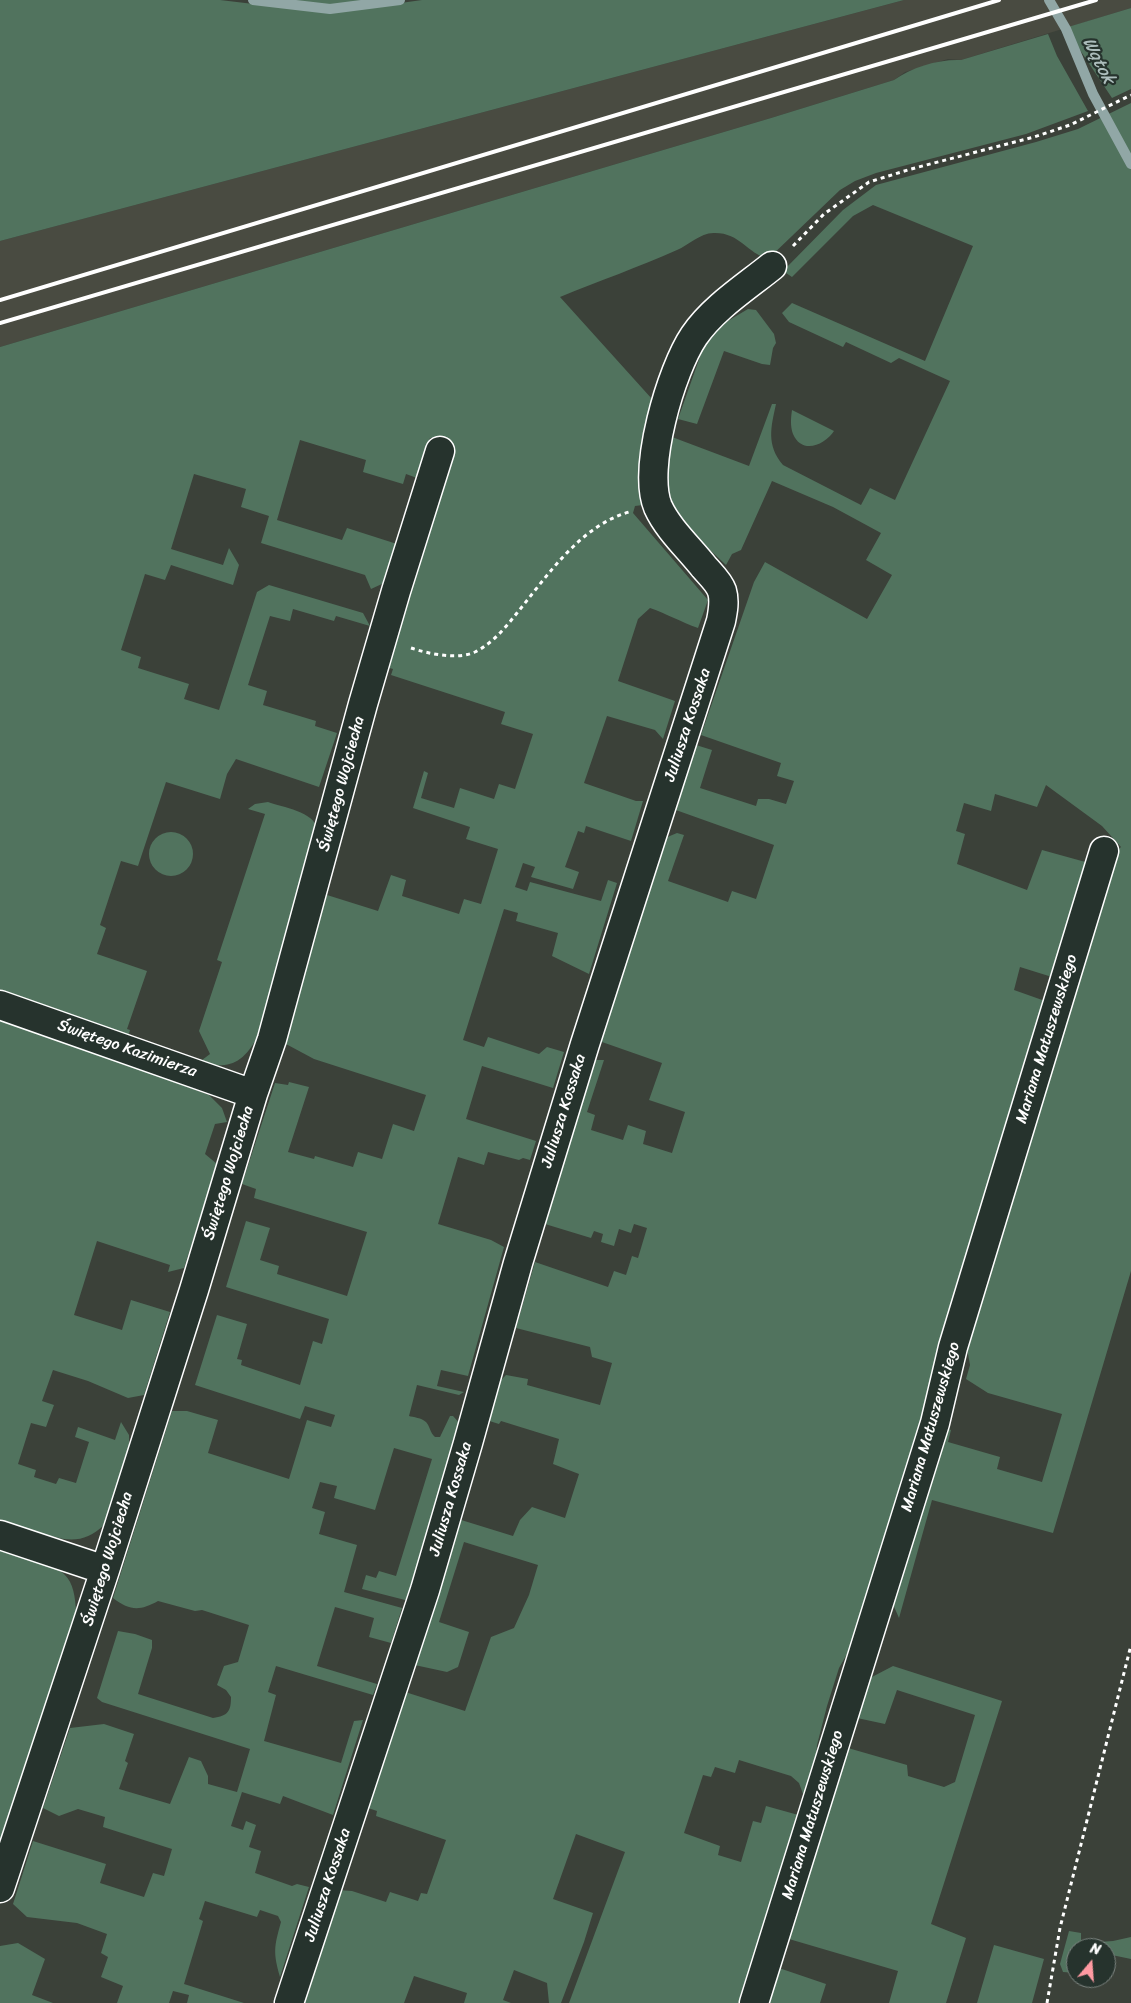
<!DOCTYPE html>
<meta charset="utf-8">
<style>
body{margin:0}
#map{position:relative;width:1131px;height:2003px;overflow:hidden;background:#3b4139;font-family:Sriracha,sans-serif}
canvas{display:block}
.north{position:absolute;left:1066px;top:1938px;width:50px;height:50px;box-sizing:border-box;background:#26332d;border:1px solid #7d8581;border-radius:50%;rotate:18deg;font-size:14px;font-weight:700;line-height:20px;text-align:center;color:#fff}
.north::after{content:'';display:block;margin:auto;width:18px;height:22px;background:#ff9aa2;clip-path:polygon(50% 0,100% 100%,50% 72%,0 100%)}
</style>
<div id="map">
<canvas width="1131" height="2003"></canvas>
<div class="north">N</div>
</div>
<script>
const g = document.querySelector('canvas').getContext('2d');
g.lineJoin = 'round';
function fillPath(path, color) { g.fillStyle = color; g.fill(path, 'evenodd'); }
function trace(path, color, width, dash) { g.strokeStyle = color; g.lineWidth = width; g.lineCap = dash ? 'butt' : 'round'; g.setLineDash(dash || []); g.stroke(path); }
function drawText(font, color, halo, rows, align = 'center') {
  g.font = font + ' Sriracha,sans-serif'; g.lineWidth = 4.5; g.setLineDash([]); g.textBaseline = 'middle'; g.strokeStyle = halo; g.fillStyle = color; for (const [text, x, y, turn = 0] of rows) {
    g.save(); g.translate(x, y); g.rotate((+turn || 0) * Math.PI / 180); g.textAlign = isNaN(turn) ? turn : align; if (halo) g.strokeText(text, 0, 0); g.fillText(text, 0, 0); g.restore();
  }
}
fillPath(new Path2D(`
 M904 0H1131V8L961 60 948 59 905 72 894 80 771 118 0 347V241Z`), '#494b41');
fillPath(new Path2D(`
 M0 0H220L329 13 422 0H904L0 241Z
 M281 0H378L330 5Z
 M1131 8V89L1112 98 1078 47 1068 27Z
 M1048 34 1057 56 1088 111 1026 134 876 173 855 181 840 190 768 259C747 253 740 233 715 233 701 232 689 245 677 250 639 267 599 281 560 297L652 399 644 499 643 505 635 506 633 513 708 600 698 628C681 622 667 614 650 608L638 619 618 681 675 701 663 739 655 730 607 716 584 783 636 801H643L631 841 586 826 584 833 578 831 565 867 579 872 573 889 531 877 535 867 523 863 515 887 527 891 530 882 601 901 608 880 617 883 589 974 552 956 558 933 516 921 518 913 504 909 463 1040 484 1047 488 1037 539 1054 547 1047 564 1052 553 1088 482 1066 466 1119 536 1141 530 1160 523 1158 519 1160 488 1152 484 1165 458 1157 438 1224 491 1240 504 1247 468 1376 441 1370 437 1386 464 1392 459 1395 417 1385 409 1416C413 1417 422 1418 426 1422 430 1426 430 1433 435 1437H440L450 1416H453L463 1427 409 1601 362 1589 366 1575 376 1578 379 1571 396 1576 432 1459 394 1448 375 1510 334 1498 337 1486 320 1482 312 1508 325 1512 319 1534 357 1545 344 1592 402 1608 391 1643 369 1637 374 1618 335 1607 317 1666 377 1684 373 1695 276 1666 268 1692 276 1695 264 1741 341 1763 354 1721 363 1720 333 1815 283 1796 280 1804 242 1792 231 1826 243 1830 246 1821 256 1825 249 1847 261 1851 255 1873 292 1886 297 1884 309 1887 280 1977C273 1952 274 1947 281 1922L278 1916 260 1910 257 1917 205 1901 199 1919 203 1921 184 1984 244 2003H187L189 1995 173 1991 169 2003H117L123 1986 101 1977 108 1957 101 1953 107 1934 77 1923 27 1917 13 1904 33 1841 106 1864 100 1883 144 1897 153 1873 164 1876 172 1849 103 1827 105 1817 78 1809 59 1816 43 1808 70 1728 104 1724 134 1734 125 1761 128 1763 119 1789 170 1804 189 1757 201 1761 208 1776V1784L237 1792 250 1749 102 1702 97 1698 118 1631 135 1634 152 1640V1648L138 1694 213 1718C228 1716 231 1711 231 1697L226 1690 217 1685 224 1666 238 1662 249 1625 202 1610 195 1611 158 1601C140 1611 130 1611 113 1598L172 1411H187L218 1420 208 1453 289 1479 307 1420 331 1427 335 1415 305 1406 300 1419 195 1385 217 1315 247 1324 237 1359 242 1360 241 1365 300 1385 313 1341 322 1344 329 1319 226 1287 246 1221 270 1228 260 1260 279 1266 277 1274 347 1296 367 1232 254 1198 256 1189 242 1184 275 1083 288 1085 289 1082 309 1087 288 1152 314 1159 315 1156 353 1167 358 1152 382 1159 393 1124 414 1131 426 1095 314 1059 286 1044 284 1041 303 978 327 895 378 911 391 875 406 880 402 896 459 914 464 899 481 904 498 849 466 839 470 827 413 808 424 771 428 773 421 798 454 808 460 788 494 799 499 784 515 789 533 734 501 724 505 712 391 675 393 669 386 667 453 443 430 438 417 478 406 474 403 484 363 472 366 460 300 440 277 520 342 540 347 528 397 544 384 583 371 589 365 575 261 543 269 516 241 507 246 489 194 474 171 549 223 565 229 548 239 565 233 585 171 565 165 580 145 574 121 650 141 657 138 668 189 684 184 699 219 710 257 592 269 585 363 613 370 626 336 616 334 621 293 609 290 621 270 616 248 685 267 691 263 705 316 721 315 726 337 733 319 787 236 759 227 774 220 799 166 782 138 866 121 861 100 925 106 928 97 954 147 971 127 1029 130 1030 127 1040 0 997V347L771 118 894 80C912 67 939 59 961 60Z
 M1131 103V1271L1053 1533 932 1500 899 1618 892 1602 943 1427 951 1430 948 1442 1000 1457 997 1469 1042 1482 1062 1414 988 1393 966 1379 970 1365 966 1343 1090 947 1088 931 1112 855 1121 847 1102 826 1046 785 1037 807 995 794 991 811 964 803 956 831 965 834 957 864 1027 890 1042 850 1089 863 1052 977 1020 967 1014 990 1045 1001 870 1614 839 1668 827 1706 817 1745 814 1775 809 1794H803L799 1783 791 1776 739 1760 735 1773 715 1767 711 1777 703 1775 684 1833 720 1846 718 1855 741 1862 753 1821 761 1823 766 1806 802 1816 742 2003H569L625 1852 576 1834 553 1899 593 1913 584 1942 561 2003H549L547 1983 514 1970 503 2000 511 2003H464L467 1993 414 1976 404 2003H302L338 1890 352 1891 386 1902 390 1892 418 1901 421 1893 427 1894 446 1840 376 1816 377 1811 365 1807 402 1691 465 1711 491 1637 514 1628 529 1595 538 1565 464 1542 439 1622 469 1632 458 1667 447 1672 410 1664 458 1519 513 1536 520 1520 532 1507 565 1518 579 1474 553 1464 559 1439 501 1421 499 1424 483 1419 485 1413 491 1414 500 1381 506 1375 528 1379 527 1385 600 1405 612 1363 592 1357 590 1347 516 1328 535 1262 608 1287 614 1271 626 1275 632 1256 638 1258 647 1228 634 1224 631 1233 619 1229 614 1246 601 1242 603 1234 594 1231 591 1238 545 1224 589 1072 596 1060H604L587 1112 595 1115 591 1130 623 1140 628 1125 646 1131 643 1144 672 1153 685 1112 649 1100 662 1063 602 1042 599 1038 665 838 677 833 684 835 668 881 728 902 732 891 756 899 774 845 673 809 696 745 712 750 700 788 756 806 758 799H769L786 804 794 781 777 776 781 763 701 735 754 582 765 562 867 619 892 575 866 560 881 533 833 507 772 481 741 550 732 554 726 565C699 539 660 510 665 467 666 457 670 447 672 437L749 466 772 404H776C771 427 766 445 783 465L861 505 870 488 895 500 950 381 899 358 891 363 846 342 843 347 789 322 782 313 792 303 925 361 973 246 873 205 853 216 792 277 783 271 843 210 876 185 1036 142 1078 129Z
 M748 309 756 310 774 334 776 343 773 348 770 365 762 364 724 351 697 424 678 419 707 337 726 322Z
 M792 410 834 431C825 445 802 455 793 434 790 426 791 417 792 410Z
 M268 802C282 807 315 812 317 829L258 1036C242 1065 229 1069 198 1063L210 1054 199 1031 222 962 217 960 265 814 248 809 255 804Z
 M149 854a22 22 0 1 1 44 0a22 22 0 1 1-44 0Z
 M0 1016 209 1095 222 1108 227 1122 215 1124 205 1154 217 1164 184 1268 168 1272 170 1265 97 1241 74 1315 122 1330 131 1300 170 1312 144 1395 128 1398 88 1381 53 1370 42 1401 54 1405 46 1427 31 1423 18 1464 36 1470 34 1477 56 1484 59 1478 76 1483 89 1442 75 1437 78 1427 115 1440 121 1422 129 1435V1446L104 1525C88 1540 73 1543 52 1536L50 1540 0 1526Z
 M0 1547C16 1553 53 1563 64 1574 74 1583 75 1598 76 1610L0 1844Z
 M893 1666 1002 1701 931 1924 966 1938 946 2003H889L898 1971 789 1939 848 1748 907 1765 908 1776 944 1787 955 1782 975 1715 897 1690 885 1724 857 1718 870 1678Z
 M1069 1931 1081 1933V1940L1085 1943 1113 1941 1131 1937V1959L1107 1954 1106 1958V1948H1076V1973L1063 1972 1060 1964Z
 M18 1943 45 1959 32 1995 53 2003H0V1946Z
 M994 1945 1044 1959 1032 2003H977Z
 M779 1968 826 1984 820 2003H768Z`), '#51735e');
trace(new Path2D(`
 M253 0 330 9 400 0
 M1049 0 1066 29 1093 94 1131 164`), '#91a7a6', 10);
const street = new Path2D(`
 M0 1005 253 1094
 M0 1535 105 1570
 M0 1888 105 1570 194 1290 253 1094 272 1039 363 704 396 591 440 451
 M289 2003 425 1590 468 1443 518 1263 585 1044 721 621C723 611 725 601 722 591 719 582 710 574 704 567 689 548 668 529 658 507 642 469 671 370 694 336 713 308 746 287 772 266
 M754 2003 935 1423 953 1347 1104 851`);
trace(street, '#fff', 31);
trace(new Path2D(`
 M793 246 824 214 869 182 911 169 1034 137 1070 125 1131 95
 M411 648C429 654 458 660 475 652 493 643 505 628 517 613 548 575 580 526 629 512
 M1047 2003 1060 1928 1131 1645`), '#fff', 3, [4, 4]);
trace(street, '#26332d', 28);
trace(new Path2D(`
 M0 300 999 0
 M0 323 1096 0`), '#fff', 4);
drawText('16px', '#fff', '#26332d', [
 ["Juliusza Kossaka",688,725,-72],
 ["Świętego Wojciecha",342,784,-75],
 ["Mariana Matuszewskiego",1047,1039,-73],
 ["Świętego Kazimierza",127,1049,19],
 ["Juliusza Kossaka",564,1111,-73],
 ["Świętego Wojciecha",229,1173,-73],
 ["Mariana Matuszewskiego",931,1427,-74],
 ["Juliusza Kossaka",451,1499,-74],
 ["Świętego Wojciecha",108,1559,-73],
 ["Mariana Matuszewskiego",813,1815,-73],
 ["Juliusza Kossaka",328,1885,-72]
]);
drawText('italic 18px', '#acbdbc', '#26332d', [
 ["Wątok",1098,61,63]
]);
</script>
